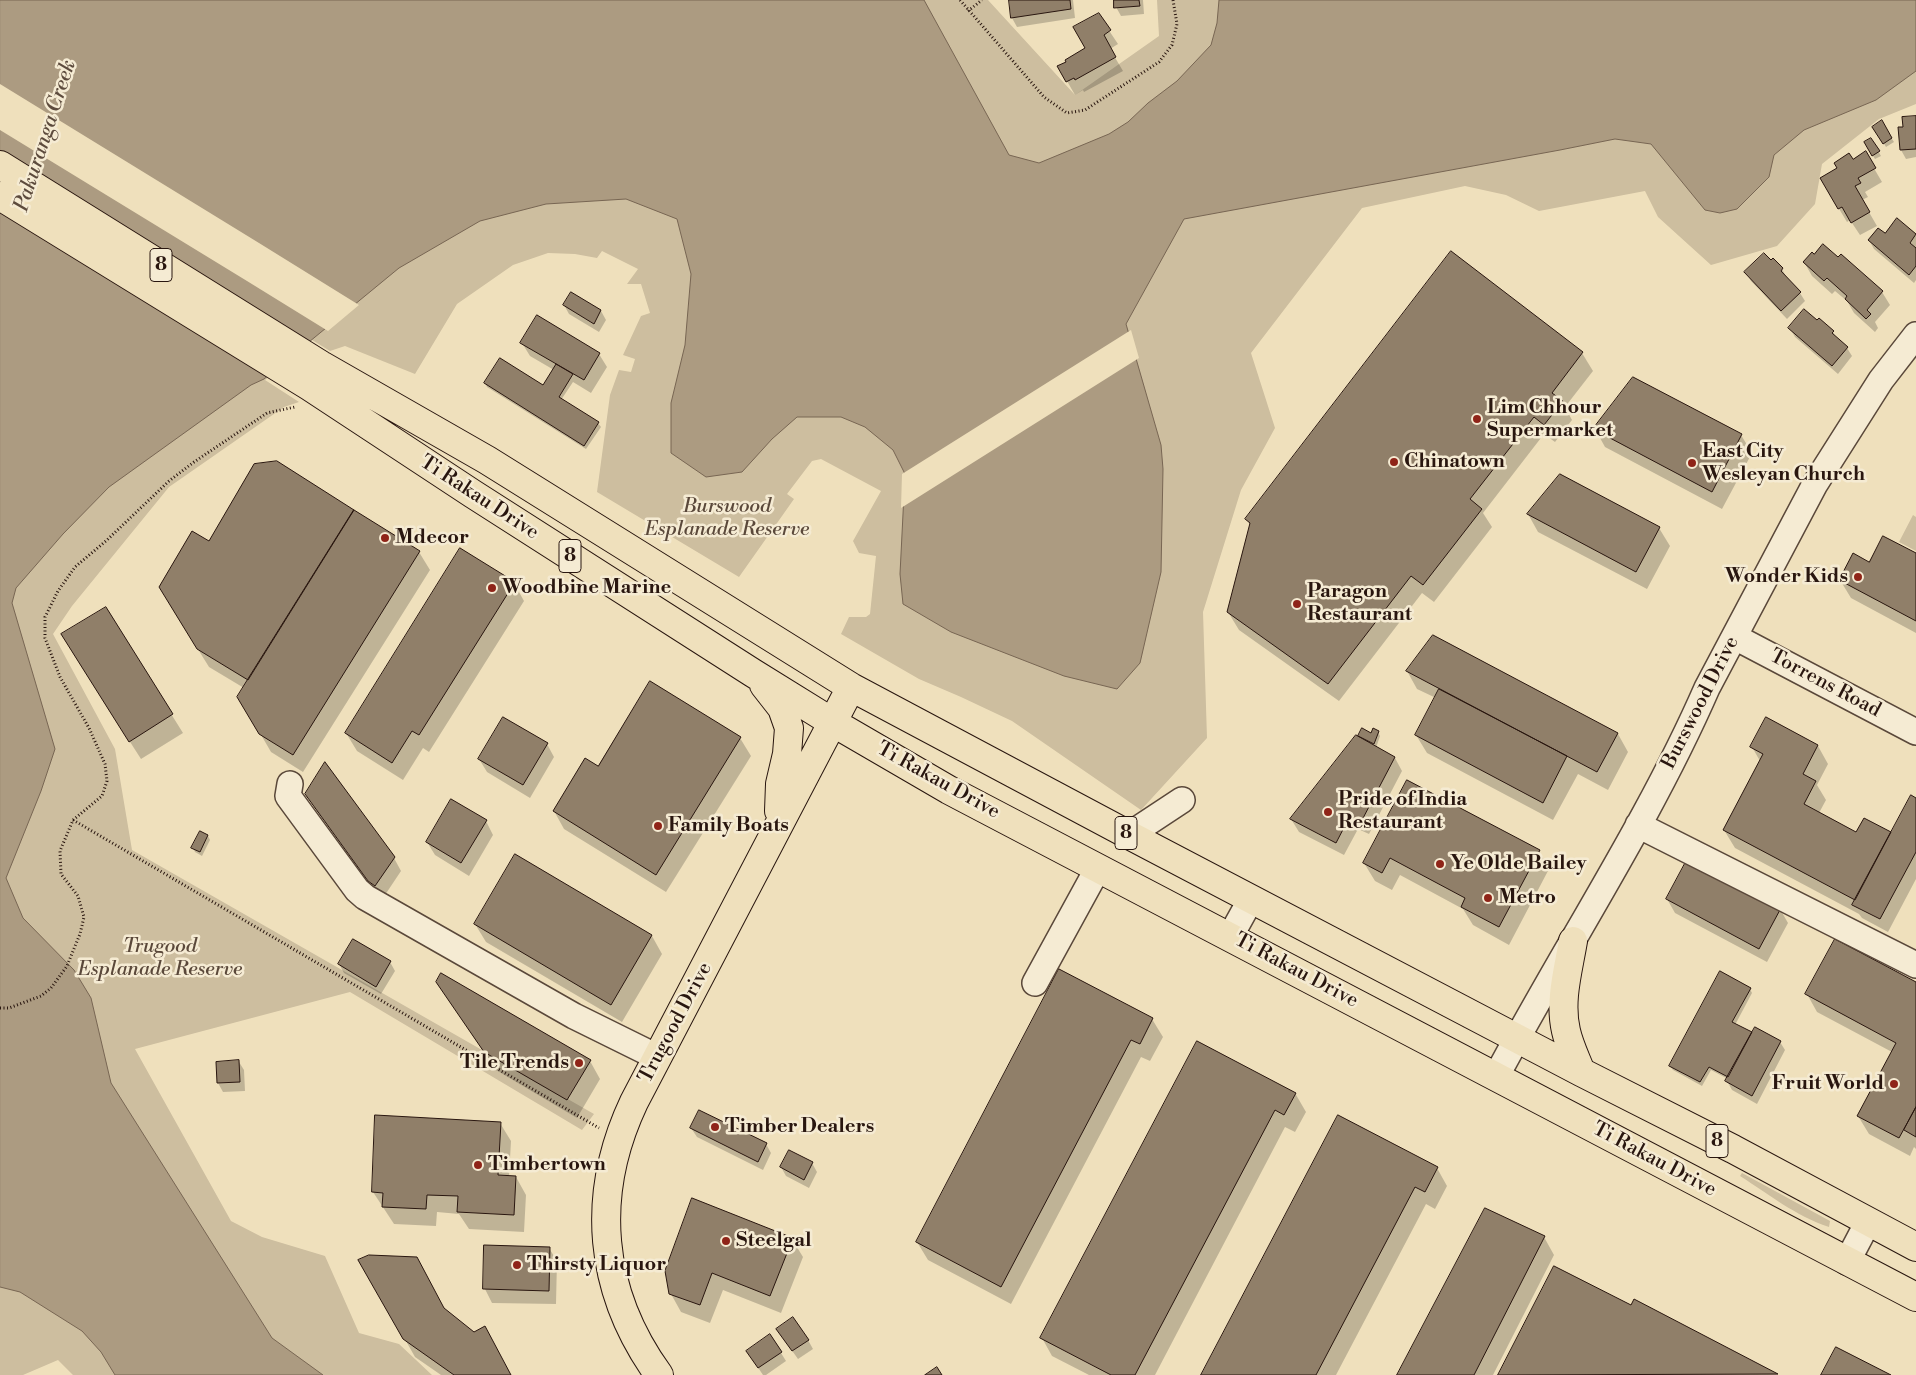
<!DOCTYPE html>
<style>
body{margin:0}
canvas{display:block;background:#efe0bc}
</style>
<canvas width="1916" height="1375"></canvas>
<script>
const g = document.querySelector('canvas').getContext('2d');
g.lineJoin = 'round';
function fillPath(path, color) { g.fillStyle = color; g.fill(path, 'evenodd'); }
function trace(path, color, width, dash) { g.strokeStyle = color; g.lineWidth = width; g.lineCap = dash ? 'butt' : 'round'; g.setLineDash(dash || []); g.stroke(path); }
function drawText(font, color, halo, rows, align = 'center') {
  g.font = font + ' "Libre Bodoni",serif'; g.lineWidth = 5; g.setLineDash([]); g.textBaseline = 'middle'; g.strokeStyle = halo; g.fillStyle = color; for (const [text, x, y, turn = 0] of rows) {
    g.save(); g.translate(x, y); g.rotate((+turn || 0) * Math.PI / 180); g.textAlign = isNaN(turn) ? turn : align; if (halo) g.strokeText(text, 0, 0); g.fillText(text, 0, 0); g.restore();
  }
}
fillPath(new Path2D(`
 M168 0H988L1075 95 1159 36 1157 0H1916V104L1879 119 1822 164 1815 204 1777 246 1711 265 1658 217 1645 191 1539 211 1506 195 1465 186 1362 208 1251 353 1275 428 1241 490 1203 612 1207 738 1141 810 1012 721 961 697 919 679 841 634 849 617H866L870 614 876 556 859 553 853 541 881 491 821 459 812 461 787 494 794 499 739 577 597 492 610 395 619 370 631 372 635 359 623 355 641 316 650 313 641 284H627L638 269 602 251 597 258 575 254 548 253 513 265 457 304 415 374 345 346 330 351 312 340 265 380 299 402 284 407 169 487 72 606 53 634 115 749 132 850 594 1114 582 1130 350 992 135 1049 231 1221 262 1237 325 1256 359 1333 399 1344 432 1375H73L58 1360 23 1375H0V454Z
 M1913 515 1916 517V551L1899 542Z
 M1742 1173 1830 1221 1829 1227C1794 1215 1770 1195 1740 1176Z`), '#cdbe9f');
const water = new Path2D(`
 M0 0H924L1009 155 1039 163 1109 134 1128 122 1148 103 1177 81 1211 45 1217 23 1219 0H1916V71L1876 100 1804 130 1774 155 1769 177 1737 209 1720 213 1705 210 1651 144 1615 139 1560 150 1184 219 1126 324 1161 445 1163 469 1161 572 1140 663 1117 689 1064 676 951 632 903 604 900 574 905 474 893 450 865 427 841 417H797L772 439 742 472 706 477 671 453V403L685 345 691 274 677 219 626 199 546 204 480 221 399 268 264 379 251 385 109 487 63 534 16 588 12 603 55 749 41 791 6 878 23 918 74 970 91 998 111 1083 272 1338 323 1375H115L101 1352 82 1331 20 1292 0 1287Z`);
fillPath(water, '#ac9b81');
trace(water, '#786653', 1);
fillPath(new Path2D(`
 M0 84 259 243 359 305 328 331 247 281 0 130Z
 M1131 330 1139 358 901 508 902 474Z`), '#efe0bc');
fillPath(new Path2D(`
 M1010 0H1073L1075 18 1017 27 1012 18Z
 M1115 0H1143L1144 14 1121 16 1116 7Z
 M1098 14 1118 44 1110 49 1123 71 1084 92 1083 90 1075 95 1059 67 1087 49Z
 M1916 117V157L1906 159 1901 150 1904 128Z
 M1881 122 1894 142 1886 147 1874 127Z
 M1871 139 1881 156 1875 159 1865 143Z
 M1865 153 1882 182 1865 192 1868 197 1862 200 1877 226 1860 235 1850 220 1847 222 1821 179Z
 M1897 220 1916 236V280L1914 283 1874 249 1869 240 1885 235Z
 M1452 253 1582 353 1593 371 1565 407 1572 420 1555 442 1544 434 1483 513 1492 527 1434 602 1422 593 1339 701 1239 630 1228 612 1250 525 1247 519Z
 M1804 262 1882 292 1890 305 1875 322 1878 328 1875 332 1854 313 1847 301 1835 291 1832 294 1812 276Z
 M1782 269 1787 278 1786 279 1800 293 1805 301 1787 319 1751 281 1746 272Z
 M571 294 601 311 606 320 599 332 569 314 564 305Z
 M1790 328 1833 332 1837 339 1847 348 1852 356 1838 374 1795 337Z
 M522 343 599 354 607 367 591 393 573 382 561 400 598 423 601 427 586 449 487 387 485 383 543 387 554 370 530 356Z
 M1634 379 1741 435 1752 453 1722 509 1605 447 1595 429Z
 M1528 514 1659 528 1670 546 1647 589 1538 532Z
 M209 542 419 552 430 570 303 772 271 752 239 697 244 688 209 667 171 606Z
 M1916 555V633L1851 598 1840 580 1869 564Z
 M514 583 524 601 429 752 423 748 403 780 357 751 346 733Z
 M105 608 183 733 141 759 73 653Z
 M1433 636 1618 734 1628 752 1608 790 1578 774 1553 820 1427 753 1416 735 1436 698 1417 689 1407 671Z
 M1378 732 1380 736 1376 748 1395 758 1402 771 1369 834 1358 829 1344 855 1299 832 1291 819 1362 740 1360 736Z
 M740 738 751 756 666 892 564 829 554 811 598 768Z
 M547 744 554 757 530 798 487 772 479 759Z
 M1818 746 1828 764 1817 785 1826 800 1819 813 1857 833 1864 819 1892 834 1916 799V879L1888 932 1862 918 1859 914 1735 848 1724 830 1760 761 1752 747Z
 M1408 782 1539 851 1549 869 1509 945 1473 925 1463 909 1400 875 1392 890 1375 881 1364 863Z
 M307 794 394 858 401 871 383 898 377 895 314 807Z
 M486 821 493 835 469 876 435 855 427 842Z
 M208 836 210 840 202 856 195 852 193 848Z
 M515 856 652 936 662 954 622 1022 486 942 475 924Z
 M1667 899 1780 909 1788 923 1767 962 1675 913Z
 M353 941 390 962 395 971 381 994 344 973 339 964Z
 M438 982 590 1061 600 1079 577 1118 496 1070Z
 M1916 984V1149L1914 1147 1910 1156 1869 1134 1858 1116 1892 1052 1817 1012 1807 994Z
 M1750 989 1752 993 1735 1025 1752 1034 1780 1042 1785 1050 1757 1104 1732 1090 1727 1081 1728 1079 1711 1070 1702 1086 1673 1070 1670 1066Z
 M1152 1019 1163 1037 1150 1061 1141 1057 1011 1304 928 1260 917 1242Z
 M1197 1042 1295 1093 1306 1112 1295 1132 1285 1127 1155 1375H1089L1052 1356 1042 1338Z
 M239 1062 244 1070 245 1091 223 1092 218 1083Z
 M1339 1116 1437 1168 1447 1186 1435 1209 1426 1204 1336 1375H1203Z
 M500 1123 511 1141 509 1177H516L526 1195 524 1232 469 1229 459 1214 437 1212 436 1226 394 1224 373 1192Z
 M691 1128 766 1144 771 1153 763 1170 697 1137Z
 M812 1163 817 1172 809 1188 786 1176 781 1167Z
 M1544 1237 1554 1255 1493 1375H1399Z
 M792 1239 803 1257 781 1313 723 1290 710 1323 681 1312 671 1294 666 1271Z
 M486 1246 549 1248 557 1261 556 1304 492 1303 485 1289Z
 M360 1260 445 1311 510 1375H441L415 1357Z
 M1555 1267 1631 1307 1634 1301 1778 1375H1499Z
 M783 1338 808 1340 813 1349 798 1359Z
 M781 1353 786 1361 766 1375H763L753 1360Z`), '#0003');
const building = new Path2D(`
 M1009 0H1070L1071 9 1011 18Z
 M1114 0H1139L1140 6 1114 8Z
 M1099 13 1111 30 1104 35 1116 57 1075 80 1074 78 1066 82 1057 66 1066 62 1065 60 1085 48 1073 27Z
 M1916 116V149L1900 150 1898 127H1903L1902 117Z
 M1882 120 1892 138 1883 144 1872 127Z
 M1871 138 1880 151 1872 156 1864 142Z
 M1866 151 1876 168 1858 178 1861 183 1855 186 1870 212 1851 223 1842 207 1838 209 1820 178 1837 168 1834 163 1849 153 1853 159Z
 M1897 218 1916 234 1910 243 1916 248V266L1909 275 1868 240 1878 228 1885 233Z
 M1823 244 1838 257 1841 254 1883 291 1867 310 1871 314 1866 319 1845 299 1847 296 1827 278 1824 281 1803 262 1812 252 1814 254Z
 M1451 251 1583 352 1552 393 1563 401 1544 425 1534 417 1470 499 1482 509 1423 585 1411 576 1328 684 1227 612 1250 523 1245 519Z
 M1764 253 1771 260 1773 258 1783 268 1781 271 1801 292 1781 311 1744 272Z
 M571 292 601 310 594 324 563 305Z
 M1804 309 1817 320 1819 318 1834 331 1832 333 1848 347 1832 366 1788 328Z
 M537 315 600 353 584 380 520 343Z
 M500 358 543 385 556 364 573 374 559 397 599 422 584 446 484 383Z
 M1633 377 1742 434 1712 492 1593 429Z
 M277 461 354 510 248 680 197 649 159 587 192 531 209 541 254 464Z
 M1560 474 1660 527 1636 572 1527 514Z
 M354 510 420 551 293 755 259 734 237 697Z
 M1883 536 1916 553V621L1839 580 1853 553 1869 562Z
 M460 548 515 582 419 735 412 731 392 763 345 733Z
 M106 607 173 714 129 742 61 634Z
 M1433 635 1618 733 1597 772 1406 671Z
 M650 681 741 737 656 875 553 811 585 758 598 766Z
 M1439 689 1567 756 1543 803 1415 735Z
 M503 717 548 743 523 785 478 759Z
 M1766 717 1818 745 1803 774 1816 781 1804 804 1856 832 1864 818 1891 832 1855 900 1723 830 1763 754 1750 747Z
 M1362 728 1371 733 1373 728 1379 731 1374 744 1358 736Z
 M1356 735 1395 757 1361 822 1350 816 1336 843 1290 819Z
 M325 762 395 857 375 886 368 881 305 794Z
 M1407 780 1540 850 1499 927 1461 907 1465 898 1390 858 1382 873 1363 863Z
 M1911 795 1916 798V852L1880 919 1852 905Z
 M451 799 487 820 461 863 426 842Z
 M200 831 208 835 200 852 191 848Z
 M515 854 652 935 611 1005 474 924Z
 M1688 858 1781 908 1759 949 1666 899Z
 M353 939 391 961 376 987 338 964Z
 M1835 939 1916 982V1107L1899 1138 1857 1116 1896 1043 1805 994Z
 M1059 969 1153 1018 1140 1044 1131 1040 1001 1287 916 1242Z
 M1720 971 1751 988 1732 1022 1752 1032 1728 1077 1709 1067 1700 1082 1669 1066Z
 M441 973 591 1060 567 1100 484 1052 436 982Z
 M1755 1027 1781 1041 1752 1096 1725 1081Z
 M1197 1041 1296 1093 1284 1115 1275 1110 1135 1375H1111L1040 1338Z
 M239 1060 240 1082 217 1083 216 1062Z
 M1916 1107V1137L1904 1130Z
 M699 1110 767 1143 758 1162 690 1128Z
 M375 1115 501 1122 498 1175 516 1176 514 1215 457 1212 458 1196 427 1195 426 1209 382 1207 383 1193 372 1192Z
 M1338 1115 1438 1167 1425 1192 1415 1187 1316 1375H1201Z
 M789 1150 813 1162 804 1180 780 1167Z
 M692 1198 793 1238 770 1296 712 1273 700 1305 669 1294 665 1271Z
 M1485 1208 1545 1236 1474 1375H1397Z
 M484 1245 550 1247 549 1291 483 1289Z
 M369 1255 417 1257 444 1308 474 1332 485 1326 511 1375H454L403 1339 358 1260Z
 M1554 1266 1631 1305 1634 1299 1778 1374 1498 1375Z
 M793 1317 809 1340 792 1351 776 1329Z
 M770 1334 782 1352 758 1368 746 1351Z
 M1836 1347 1891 1375H1821Z
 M937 1367 942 1375H925Z`);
fillPath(building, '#907f69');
trace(building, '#29160f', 1);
const minor = new Path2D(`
 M1735 637 1916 732
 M290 784 288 796 357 890 365 897 574 1016 657 1057
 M1638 825 1916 965
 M1129 835 1182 800
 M1230 937 1251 899
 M1035 983 1098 868
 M1496 1077C1565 947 1648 823 1707 688L1815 484 1881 380 1916 335
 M1847 1262 1868 1222`);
const major = new Path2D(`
 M0 165 321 365 487 460 851 687 1129 835 1581 1072 1733 1149 1916 1247
 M0 196 309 386 473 494 753 673 832 722 949 790 1916 1297
 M764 685 782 708 789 728 787 754 780 784 779 811
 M1573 941C1568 971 1559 1001 1566 1031 1569 1045 1576 1059 1581 1072
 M659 1375C598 1291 590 1195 634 1102L851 687`);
trace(minor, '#5a483a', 28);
trace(major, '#29160f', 30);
trace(new Path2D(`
 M960 0 1044 97 1067 113 1085 110 1159 62 1172 45 1177 24 1173 0
 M968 11 982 0
 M73 820 599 1128
 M0 1008H9L41 996 51 988 67 966 80 934 84 917 78 896 61 874 60 851 73 820 102 796 107 781 105 764 89 728 60 677 45 638V617L58 591 75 567 107 540 169 481 194 462 267 413 295 407`), '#29160f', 3, [1, 2.5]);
trace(minor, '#f5ebd3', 25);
trace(major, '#efe0bc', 28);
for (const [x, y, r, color] of [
 [1477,419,5,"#8f2418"],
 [1394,462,5,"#8f2418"],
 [1692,463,5,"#8f2418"],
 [385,538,5,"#8f2418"],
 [1858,577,5,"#8f2418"],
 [492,588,5,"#8f2418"],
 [1297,604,5,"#8f2418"],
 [1328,812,5,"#8f2418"],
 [658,826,5,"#8f2418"],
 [1440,864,5,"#8f2418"],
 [1488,898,5,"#8f2418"],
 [579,1063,5,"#8f2418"],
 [1894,1084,5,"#8f2418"],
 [715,1127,5,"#8f2418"],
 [478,1165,5,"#8f2418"],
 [726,1241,5,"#8f2418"],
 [517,1265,5,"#8f2418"]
]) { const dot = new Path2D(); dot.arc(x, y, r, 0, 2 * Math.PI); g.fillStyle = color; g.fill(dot); trace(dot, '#f5ebd3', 2); }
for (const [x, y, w] of [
 [161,265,22],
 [570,556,22],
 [1126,833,22],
 [1717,1141,22]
]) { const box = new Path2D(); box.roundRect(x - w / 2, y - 16.5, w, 33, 4); g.fillStyle = '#f5ebd3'; g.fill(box); trace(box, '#29160f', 1); }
drawText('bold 19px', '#29160f', null, [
 ["8",161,265],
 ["8",570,556],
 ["8",1126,833],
 ["8",1717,1141]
]);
drawText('bold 20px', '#29160f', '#f5ebd3', [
 ["Lim Chhour",1487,408],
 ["Supermarket",1487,431],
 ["East City",1702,452],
 ["Wesleyan Church",1702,475],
 ["Chinatown",1404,462],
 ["Mdecor",395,538],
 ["Wonder Kids",1848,577,"right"],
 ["Woodbine Marine",502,588],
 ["Paragon",1307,592],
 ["Restaurant",1307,615],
 ["Pride of India",1338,800],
 ["Restaurant",1338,823],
 ["Family Boats",668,826],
 ["Ye Olde Bailey",1450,864],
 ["Metro",1498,898],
 ["Tile Trends",569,1063,"right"],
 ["Fruit World",1884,1084,"right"],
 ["Timber Dealers",725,1127],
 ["Timbertown",488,1165],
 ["Steelgal",736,1241],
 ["Thirsty Liquor",527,1265]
], 'left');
drawText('20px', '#29160f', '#f5ebd3', [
 ["Ti Rakau Drive",479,498,33],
 ["Torrens Road",1825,684,28],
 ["Burswood Drive",1701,703,-63],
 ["Ti Rakau Drive",938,781,29],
 ["Ti Rakau Drive",1296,971,28],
 ["Trugood Drive",676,1023,-62],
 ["Ti Rakau Drive",1654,1160,28]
]);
drawText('italic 20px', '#5a483a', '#f5ebd3', [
 ["Burswood",727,507],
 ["Esplanade Reserve",727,530],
 ["Trugood",160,947],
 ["Esplanade Reserve",160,970]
]);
drawText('italic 21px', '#5d4b3d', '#f5ebd3', [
 ["Pakuranga Creek",46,136,-72]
]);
</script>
